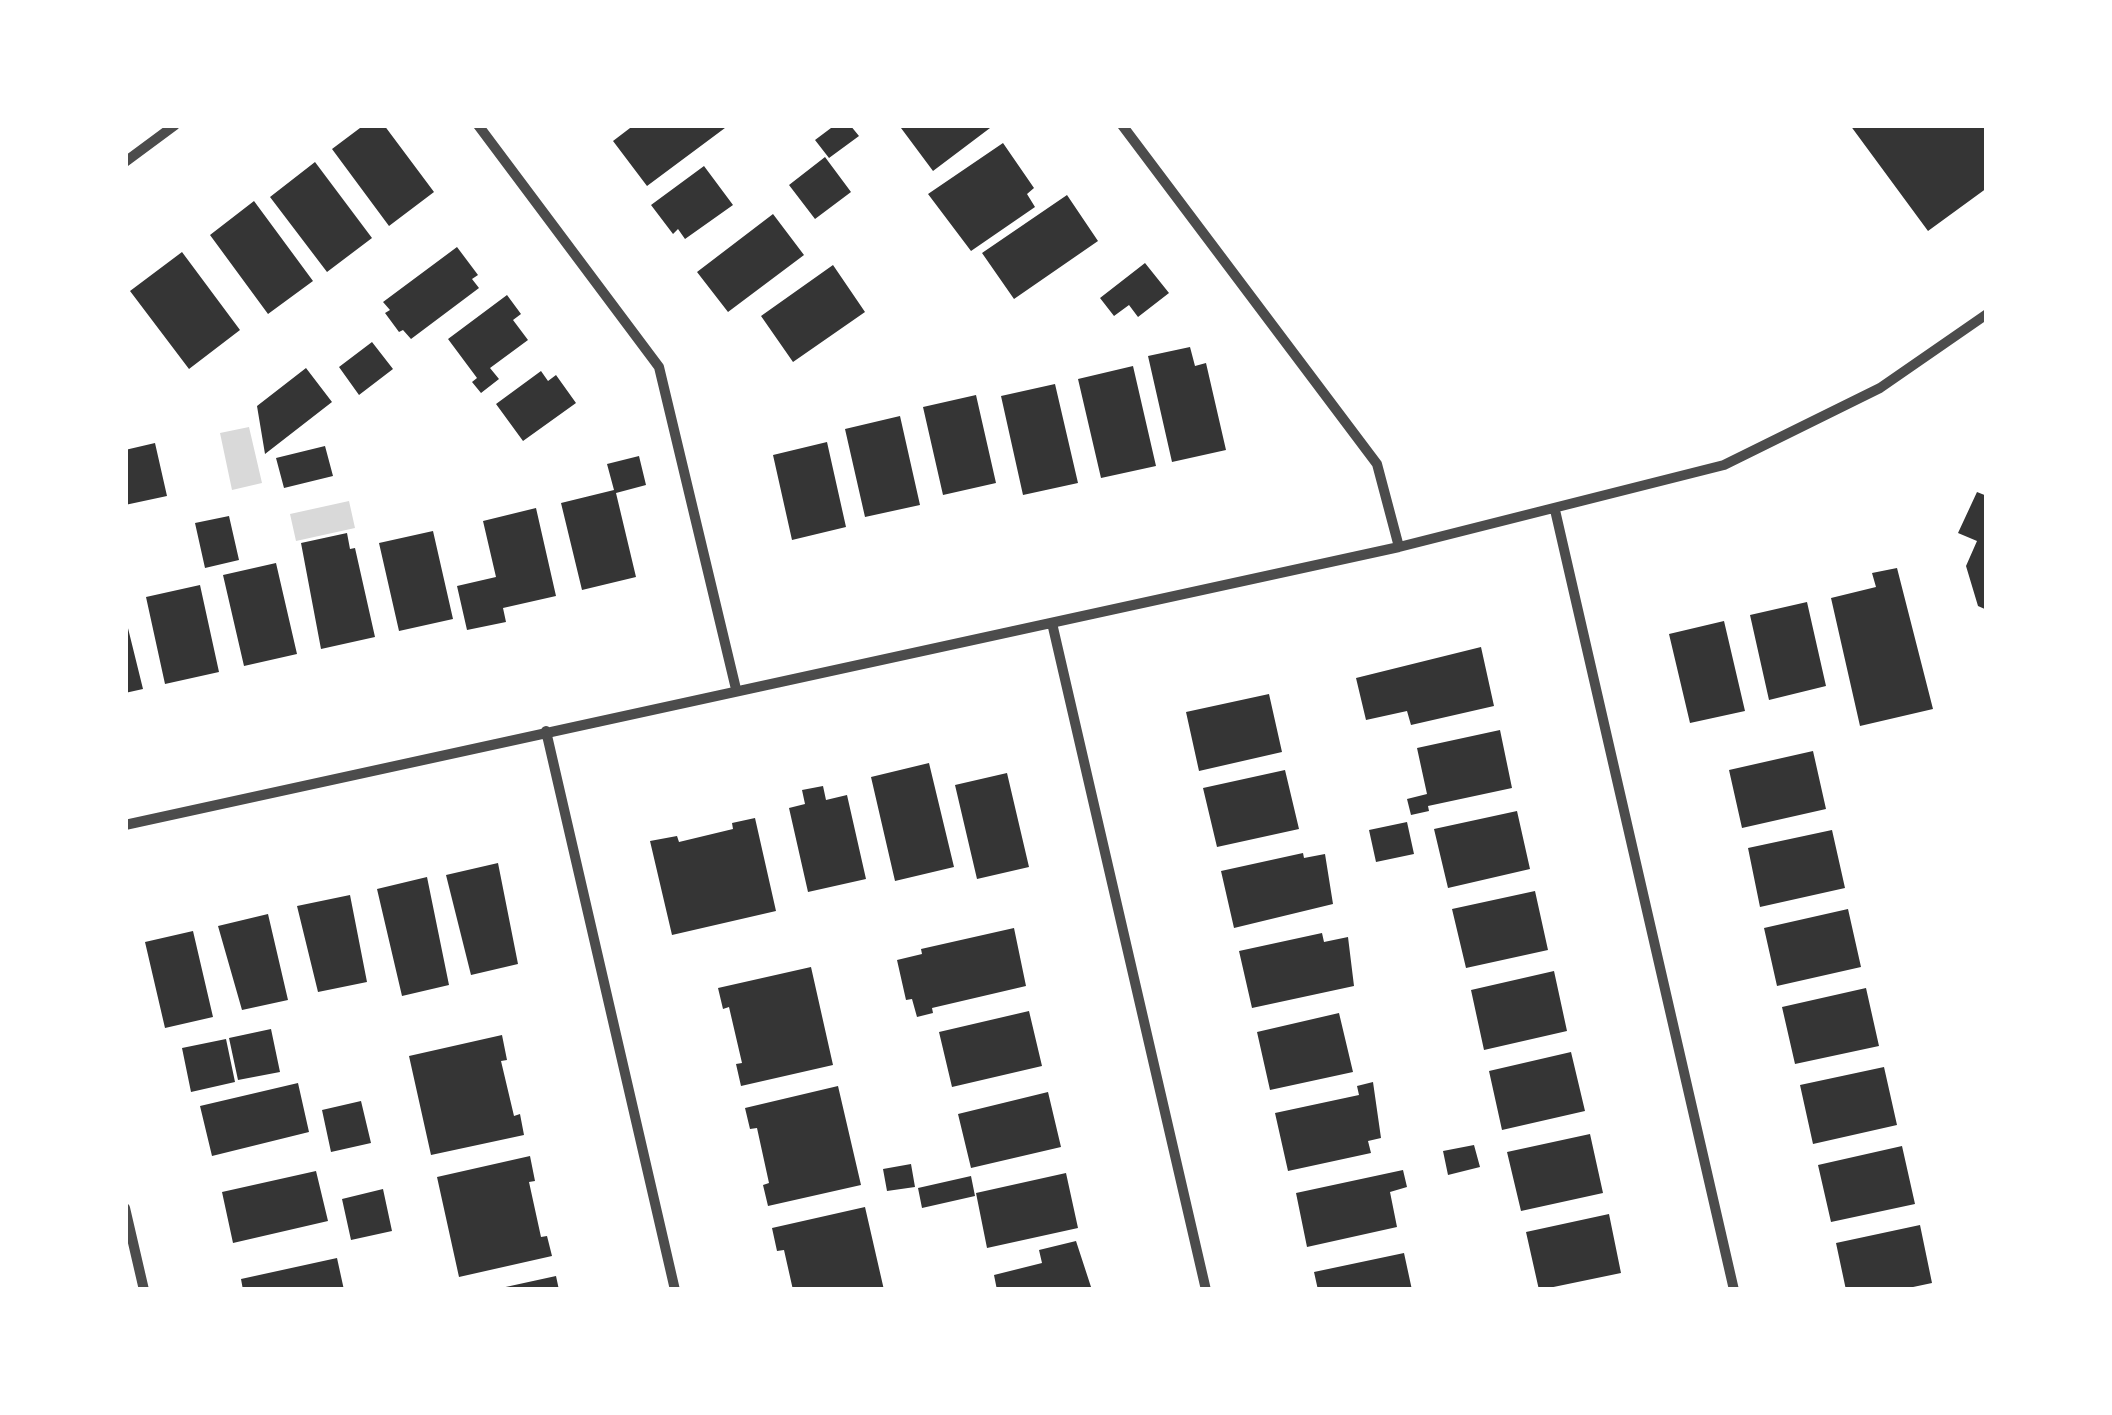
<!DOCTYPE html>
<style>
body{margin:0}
#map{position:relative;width:2112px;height:1415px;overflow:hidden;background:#fff;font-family:"PT Sans",sans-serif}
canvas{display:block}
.frame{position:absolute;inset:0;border:128px solid #fff;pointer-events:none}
</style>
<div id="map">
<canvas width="2112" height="1415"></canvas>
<div class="frame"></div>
</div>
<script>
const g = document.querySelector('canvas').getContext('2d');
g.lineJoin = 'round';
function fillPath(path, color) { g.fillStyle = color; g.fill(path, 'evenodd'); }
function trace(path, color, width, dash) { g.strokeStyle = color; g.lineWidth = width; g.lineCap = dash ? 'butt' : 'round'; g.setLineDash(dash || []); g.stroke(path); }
fillPath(new Path2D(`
 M249 427 262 483 232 490 220 433Z
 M349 501 355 528 296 541 290 514Z`), '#d9d9d9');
fillPath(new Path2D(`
 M364 125H384L434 192 389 226 332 149Z
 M634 125H729L647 186 613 141Z
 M835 125H850L859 136 829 158 815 140Z
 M904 125H994L933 171 901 128Z
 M1850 125H1987V188L1928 231Z
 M1003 143 1034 188 1027 194 1035 207 971 251 928 194Z
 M825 157 851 192 815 219 789 185Z
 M315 162 372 238 327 272 270 197Z
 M704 166 733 205 685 239 678 229 673 234 651 205Z
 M1067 195 1098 241 1014 299 982 253Z
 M254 201 313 281 268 314 210 235Z
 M773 214 804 255 728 312 697 272Z
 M457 247 478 275 472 279 479 288 411 339 403 330 399 332 385 313 390 310 383 302Z
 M182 252 240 330 189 369 130 291Z
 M1145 263 1169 293 1138 317 1129 305 1114 316 1100 298Z
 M833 265 865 312 793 362 761 316Z
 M507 295 521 314 513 320 528 340 490 368 499 379 481 393 472 382 477 378 448 339Z
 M372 342 393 369 359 395 339 367Z
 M1190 347 1195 366 1206 363 1226 450 1172 462 1148 356Z
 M1133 366 1156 466 1101 478 1078 379Z
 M306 368 332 402 265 454 257 406Z
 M541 371 548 381 556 375 576 403 523 441 496 404Z
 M1055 384 1078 483 1023 495 1001 396Z
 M976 395 996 483 943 495 923 407Z
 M900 416 920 505 865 517 845 429Z
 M827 442 846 527 792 540 773 455Z
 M155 443 167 496 125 505V450Z
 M325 446 333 476 284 488 276 458Z
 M639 456 646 485 616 493 636 577 582 590 561 503 614 490 607 464Z
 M1977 492 1987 496V610L1978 606 1966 566 1977 541 1958 533Z
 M536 508 556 596 503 608 506 622 467 630 457 586 496 577 483 521Z
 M229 516 239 560 205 568 195 523Z
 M433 531 453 619 399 631 379 543Z
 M347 533 350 549 355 548 375 637 321 649 301 543Z
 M276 563 297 654 244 666 223 575Z
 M1897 568 1933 709 1860 726 1831 598 1876 587 1872 573Z
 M200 585 219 672 165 684 146 597Z
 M1807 602 1826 686 1769 700 1750 615Z
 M125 616 143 689 125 693Z
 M1724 621 1745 711 1690 723 1669 634Z
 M1481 647 1494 706 1411 725 1407 711 1366 720 1356 678Z
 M1269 694 1282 752 1199 771 1186 712Z
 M1500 730 1512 788 1428 806 1429 811 1411 815 1407 799 1427 794 1417 748Z
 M1813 751 1826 809 1742 828 1729 770Z
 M929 763 954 867 895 881 871 777Z
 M1285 770 1299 829 1217 847 1203 788Z
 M1007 773 1029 867 977 879 955 785Z
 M823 786 826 800 847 795 866 879 808 892 789 808 805 804 802 790Z
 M1517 811 1530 869 1448 888 1434 829Z
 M755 818 776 911 672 935 650 841 677 836 679 842 733 829 732 823Z
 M1407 822 1414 854 1376 862 1369 830Z
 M1832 830 1845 888 1760 907 1748 848Z
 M1303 853 1304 858 1325 854 1333 904 1234 928 1221 871Z
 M498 863 518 964 471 975 446 875Z
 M427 877 449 985 402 996 377 889Z
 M1535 891 1548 950 1466 968 1452 909Z
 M350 895 367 982 318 992 297 906Z
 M1848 909 1861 967 1777 986 1764 928Z
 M268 914 288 1000 242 1010 218 926Z
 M1014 928 1026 986 932 1008 933 1013 917 1017 912 999 906 1000 897 960 922 954 921 949Z
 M193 931 213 1017 165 1028 145 942Z
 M1322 933 1324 942 1348 937 1354 986 1252 1008 1239 951Z
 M811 967 833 1065 741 1086 736 1064 742 1063 729 1007 723 1009 718 988Z
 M1554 971 1567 1031 1484 1050 1471 990Z
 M1866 988 1879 1046 1795 1064 1782 1007Z
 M1029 1011 1042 1066 952 1087 939 1032Z
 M1339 1013 1353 1072 1270 1090 1257 1032Z
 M271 1029 280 1072 238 1080 229 1038Z
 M502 1035 507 1060 501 1061 514 1116 520 1114 524 1135 431 1155 409 1056Z
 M226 1039 235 1082 191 1092 182 1048Z
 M1571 1052 1585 1111 1502 1130 1489 1071Z
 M1884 1067 1897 1125 1813 1144 1800 1085Z
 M1373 1082 1381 1138 1368 1141 1371 1153 1288 1171 1275 1113 1359 1095 1357 1086Z
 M298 1083 309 1132 212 1156 200 1106Z
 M838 1086 861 1185 768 1206 763 1185 769 1183 757 1128 750 1129 745 1108Z
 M1048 1092 1061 1147 971 1168 958 1114Z
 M361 1101 371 1143 331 1152 322 1110Z
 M1590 1134 1603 1193 1521 1211 1507 1152Z
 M1474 1145 1480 1167 1448 1175 1443 1151Z
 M1902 1146 1915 1204 1831 1222 1818 1165Z
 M530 1156 535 1181 529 1182 541 1237 547 1236 552 1256 459 1277 437 1177Z
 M911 1164 915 1187 887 1191 883 1169Z
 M1403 1170 1407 1187 1390 1192 1397 1227 1307 1247 1296 1193Z
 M316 1171 328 1221 233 1243 222 1192Z
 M1066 1173 1078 1228 987 1248 976 1193Z
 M971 1176 975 1196 922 1208 918 1188Z
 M383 1189 392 1231 351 1240 342 1199Z
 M865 1207 884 1290H793L784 1250 777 1251 772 1228Z
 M1609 1214 1621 1273 1539 1290 1526 1232Z
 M1920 1225 1932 1283 1899 1290H1846L1836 1243Z
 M1076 1241 1092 1290H997L994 1275 1042 1263 1039 1250Z
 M1404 1253 1412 1290H1318L1314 1272Z
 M337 1258 344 1290H243L241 1279Z
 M556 1276 559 1290H501V1288Z`), '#353535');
trace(new Path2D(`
 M478 125 659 367 736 689
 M1122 125 1377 464 1399 547
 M125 162 175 125
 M1555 510 1734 1290
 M1052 623 1206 1290
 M546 731 675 1290
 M125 825 1399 547 1724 465 1880 388 1987 314
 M125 1208 144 1290`), '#4c4c4c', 10);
</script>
